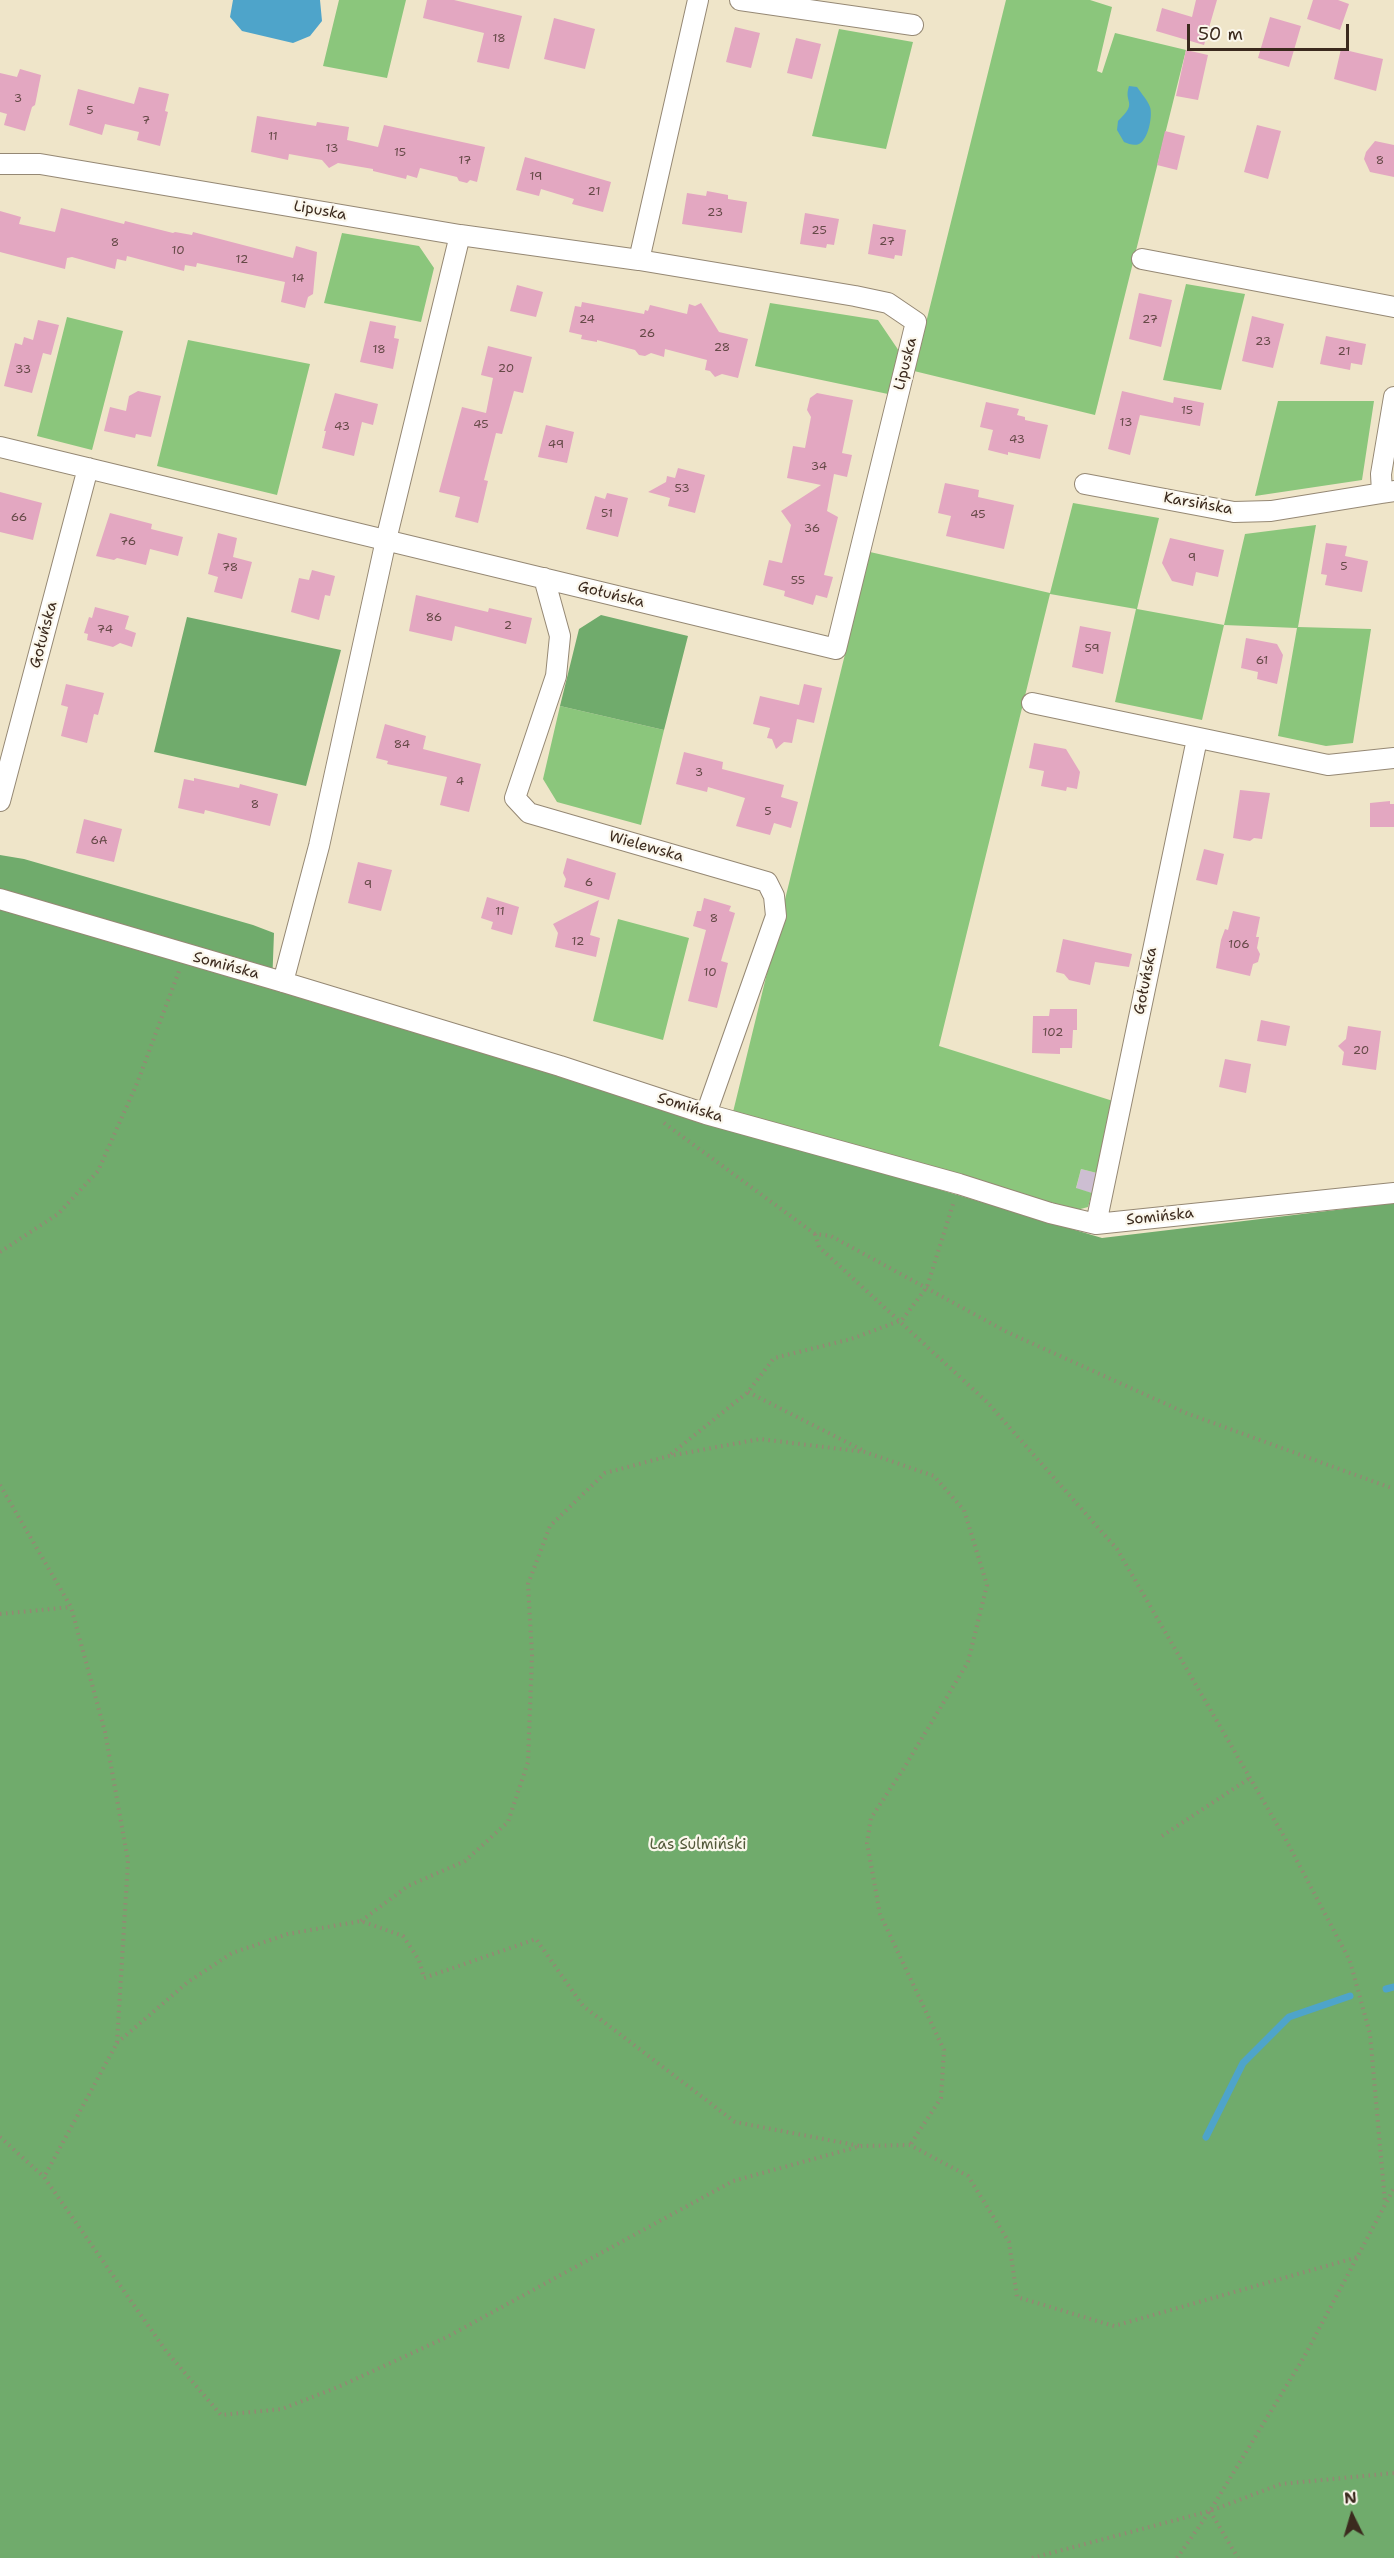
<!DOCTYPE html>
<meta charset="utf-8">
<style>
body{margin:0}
#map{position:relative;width:1394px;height:2558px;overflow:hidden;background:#efe5c9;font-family:"Shantell Sans",sans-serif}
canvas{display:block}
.north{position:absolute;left:1322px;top:2486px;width:60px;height:60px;-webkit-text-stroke:4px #fbf7ec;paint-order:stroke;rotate:355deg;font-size:16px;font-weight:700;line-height:24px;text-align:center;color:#3b2a1e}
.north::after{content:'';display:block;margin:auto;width:21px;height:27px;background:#3b2a1e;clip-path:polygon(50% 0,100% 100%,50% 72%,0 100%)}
.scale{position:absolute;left:1187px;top:24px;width:162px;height:27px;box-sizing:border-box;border:3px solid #3b2a1e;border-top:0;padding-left:8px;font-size:18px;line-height:21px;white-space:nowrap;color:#3b2a1e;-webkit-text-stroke:4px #fbf7ec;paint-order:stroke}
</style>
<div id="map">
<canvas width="1394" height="2558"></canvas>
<div class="north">N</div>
<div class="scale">50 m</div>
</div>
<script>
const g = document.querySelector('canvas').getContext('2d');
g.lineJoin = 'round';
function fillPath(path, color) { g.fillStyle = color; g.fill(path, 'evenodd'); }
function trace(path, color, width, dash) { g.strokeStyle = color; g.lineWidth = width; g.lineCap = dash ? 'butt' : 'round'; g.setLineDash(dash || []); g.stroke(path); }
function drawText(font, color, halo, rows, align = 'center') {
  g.font = font + ' "Shantell Sans",sans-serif'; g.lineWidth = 4.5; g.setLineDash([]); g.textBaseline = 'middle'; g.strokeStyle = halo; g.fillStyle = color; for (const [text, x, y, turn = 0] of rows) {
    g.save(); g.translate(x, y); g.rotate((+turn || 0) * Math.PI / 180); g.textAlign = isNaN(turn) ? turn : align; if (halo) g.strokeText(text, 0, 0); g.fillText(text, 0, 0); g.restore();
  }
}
fillPath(new Path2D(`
 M1081 1169 1097 1173 1092 1193 1076 1189Z`), '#cdbed2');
fillPath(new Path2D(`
 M339 0H406L387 78 323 66Z
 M1006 0H1090L1112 7 1097 71 1102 73 1115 33 1186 50 1095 415 914 371Z
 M839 29 913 42 886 149 812 136Z
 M342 233 419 246 434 268 421 322 324 303Z
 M1186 284 1245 294 1221 390 1163 380Z
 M770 303 878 320 899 351 888 394 755 366Z
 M67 317 123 331 92 450 37 436Z
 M188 340 310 364 277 495 157 466Z
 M1278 401H1374L1362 480 1255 496Z
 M1073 503 1159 518 1137 609 1224 625 1245 534 1316 525 1298 627 1371 629 1353 743 1326 746 1278 736 1297 628 1224 625 1202 720 1115 702 1136 609 1050 594 939 1046 1113 1101 1097 1173 1081 1169 1076 1188 1092 1193 1088 1207 1073 1211 733 1112 870 552 1050 593Z
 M560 706 664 730 641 825 557 802 543 779Z
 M618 919 689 938 663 1040 593 1021Z`), '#8bc67c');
fillPath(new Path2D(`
 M601 615 688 636 664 730 560 706 579 629Z
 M187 617 341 650 306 786 154 752Z
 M0 855 24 859 253 925 274 933 272 986 602 1089 1102 1238 1394 1203V2558H0Z`), '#70ab6c');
fillPath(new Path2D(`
 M233 0H320L322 21 310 36 293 43 242 31 230 17Z
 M1129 86 1137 87C1141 93 1148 101 1150 107 1153 116 1148 140 1139 144 1134 146 1129 144 1124 142L1117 130 1118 121C1139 101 1123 104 1129 86Z`), '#4ea4ca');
trace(new Path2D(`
 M1386 1989 1394 1987
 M1206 2137 1243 2063 1289 2017 1350 1996`), '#4ea4ca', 7);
fillPath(new Path2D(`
 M427 0H454L522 16 509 69 477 62 484 33 423 18Z
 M1196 0H1217L1204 45 1156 31 1162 8 1192 17Z
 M1313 0H1338L1349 4 1340 30 1307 19Z
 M1270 17 1301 26 1289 67 1258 58Z
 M554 18 595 29 585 69 544 59Z
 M735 27 760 33 751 68 726 62Z
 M796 38 821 44 812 79 787 73Z
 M1341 49 1383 59 1376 91 1334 79Z
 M1186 50 1208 55 1198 100 1176 96Z
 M20 69 41 75 35 105 32 107 25 131 4 125 7 114 0 112V73L17 77Z
 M139 87 169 94 165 111 168 112 160 146 137 140 139 132 105 124 102 135 69 125 78 89 134 104Z
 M257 116 316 126 317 122 349 127 347 140 378 147 384 125 485 147 477 182 470 180 467 183 459 181 457 177 420 168 417 178 407 175 406 179 373 171V169L338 163 329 168 322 160 289 154 288 160 251 152Z
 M1257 125 1281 131 1268 179 1244 172Z
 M1165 131 1185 136 1177 170 1157 165Z
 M1375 141 1394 145V177L1370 172 1364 159 1366 152Z
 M525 157 611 182 603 212 572 204 574 199 541 189 539 196 516 190Z
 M707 191 728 195V199L747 202 742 233 682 224 687 193 706 196Z
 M61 208 124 224 125 221 173 233 175 232 192 235 193 232 293 258 296 246 317 252 313 294 308 297 305 308 281 302 285 282 197 263 196 267 185 265 184 271 127 256 126 261 117 259 115 269 72 257 67 258 65 269 0 252V211L21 217 19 224 55 232Z
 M805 213 839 219 834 245 827 244 826 248 800 244Z
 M873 224 906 230 902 256 895 255 894 259 868 254Z
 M517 285 543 292 536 317 510 311Z
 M1139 293 1172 300 1161 347 1129 339Z
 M582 302 644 314 645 310 648 311 650 305 687 314 689 304 695 306 701 303 719 332 748 339 738 378 722 374 715 377 710 371 705 370 707 360 665 349 664 357 651 353 645 356 639 355 635 350 597 340V342L581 339 582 335 569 332 575 306 581 307Z
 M1252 316 1284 324 1273 368 1242 361Z
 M38 320 59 325 51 355 43 353 32 393 4 386 15 343 22 345 24 337 33 340Z
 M370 321 396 326 394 338 399 339 393 369 360 362Z
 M1326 336 1366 344 1362 365 1351 363 1350 370 1320 364Z
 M488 346 532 357 523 393 514 391 502 434 496 433 484 480 488 481 478 523 455 517 460 497 439 492 462 407 486 413 493 378 481 375Z
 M138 391 161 396 151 437 136 434 135 438 104 431 110 407 126 411 129 396Z
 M1122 391 1173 403 1174 397 1204 403 1200 426 1140 415 1130 455 1108 449Z
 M335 393 378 404 373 425 362 422 354 456 322 448 326 431H324Z
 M817 393 853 400 842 453 852 455 847 477 834 474 827 511 838 517 824 575 833 577 827 598 816 595 813 605 784 596 785 591 763 585 769 560 782 563 791 525 781 511 821 485 787 478 793 446 805 448 811 417 807 410 810 398Z
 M986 402 1019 409 1017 415 1025 417V420L1048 425 1040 459 1008 452V455L988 450 993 430 980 427Z
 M546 425 574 432 567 463 538 457Z
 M678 468 705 475 695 513 668 506 670 498 648 492 666 482 667 476 675 478Z
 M945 483 979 490 978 497 1014 505 1004 549 946 536 951 516 938 513Z
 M0 492 42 503 33 540 0 532Z
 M607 493 628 498 618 537 586 529 595 496 605 499Z
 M110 513 152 524 151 529 183 537 178 556 150 549 146 565 117 558 114 560 96 556Z
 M218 533 237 538 233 557 252 562 242 599 214 592 218 577 208 574Z
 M1170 538 1224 550 1218 577 1196 572 1193 586 1172 581 1162 563Z
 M1326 543 1347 546 1345 556 1368 561 1362 592 1325 585 1327 575 1321 574Z
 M312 570 335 576 330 596 325 595 319 620 291 612 299 578 309 580Z
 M416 595 488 612 489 608 532 618 526 644 455 626 452 641 409 631Z
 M95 607 129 616 125 629 136 633 132 647 120 643 113 647 87 640 88 634 84 633 89 617 92 618Z
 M1080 626 1111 632 1103 674 1072 667Z
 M1246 638 1277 644 1283 655 1277 684 1257 679 1258 672 1241 668Z
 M66 684 104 693 98 715 94 714 87 743 61 736 68 707 61 705Z
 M804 684 822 688 814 723 797 719 792 743 784 742 776 749 772 739 767 738 770 728 753 724 760 696 799 705Z
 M385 724 426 736 423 749 481 764 469 812 440 805 447 777 387 764 388 761 376 758Z
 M1034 743 1066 749 1080 772 1077 789 1067 787 1066 791 1041 786 1044 771 1029 768Z
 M684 752 723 762 722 769 784 785 781 797 798 802 791 828 774 823 770 835 736 826 745 798 708 787 707 792 676 784Z
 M194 778 239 788 240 784 278 794 270 826 205 810 204 814 178 808 184 779 194 781Z
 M1240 790 1270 793 1262 839 1254 838 1250 841 1233 838Z
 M1390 801V804H1394V827H1370V803Z
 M84 819 122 829 114 862 76 853Z
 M1204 849 1224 854 1217 885 1196 880Z
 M567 858 616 873 609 900 564 887 566 879 563 873Z
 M358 862 392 870 381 911 348 903Z
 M487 897 519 907 512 935 491 929 493 922 481 918Z
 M704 898 731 906 729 911 735 913 721 961 728 963 717 1008 688 1001 706 930 693 926 697 911H701Z
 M599 900 590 935 600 938 596 957 555 947 558 933 553 924Z
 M1233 911 1260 917 1256 937H1259L1257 948 1260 954 1258 962 1253 964 1250 976 1216 968 1221 940 1225 929 1228 930Z
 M1063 939 1132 954 1129 967 1095 962 1090 985 1069 980 1064 974 1056 972Z
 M1050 1009H1077V1030H1073L1072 1048H1060V1054L1032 1053 1033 1016H1049Z
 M1261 1020 1290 1026 1286 1046 1257 1041Z
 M1348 1026 1381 1031 1376 1070 1342 1065 1344 1052 1338 1046 1346 1039Z
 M1225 1059 1251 1064 1246 1093 1219 1087Z`), '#e3a7c1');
const minor = new Path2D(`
 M740 0 913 25
 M0 164H40L460 235 639 260 855 296 888 303 916 322 836 649 0 447
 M1142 259 1394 307
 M639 260 698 0
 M1085 484 1234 512 1271 511 1382 493
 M1394 491 1382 493 1381 474 1394 397
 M544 578 560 636 556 676 515 798 529 813 767 882 774 896 776 916 706 1114
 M1032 703 1328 765 1394 758
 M0 801 88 468
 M0 899 283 982 560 1066 706 1114 959 1184 1050 1213 1096 1224 1394 1193
 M283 982 319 846 386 540 460 235
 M1096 1224 1197 739`);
trace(minor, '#958874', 22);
trace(new Path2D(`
 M664 1123 815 1234 831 1236 1007 1332 1186 1413 1394 1489
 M815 1234 819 1247 987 1402 1117 1549 1286 1840 1350 1961 1370 2034 1385 2202
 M0 1252 58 1214 98 1171 138 1081 179 971
 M748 1392 862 1450
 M671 1454 748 1392 774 1358 851 1339 902 1320 927 1287 954 1201
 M0 1485 71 1607 105 1732 128 1861 117 2043 44 2177
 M0 1614 71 1607
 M1162 1836 1250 1778
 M361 1921 408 1886 465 1861 508 1822 528 1762 532 1655 528 1584 550 1526 605 1473 669 1456 760 1439 865 1452 934 1476 964 1510 987 1585 968 1662 904 1768 871 1818 867 1843 880 1914 944 2050 941 2098 910 2145
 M117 2043 188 1982 232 1953 288 1934 361 1921 403 1936 419 1960 424 1978 536 1939 583 2006 735 2122 860 2146
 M0 2137 44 2177 166 2351 221 2415 282 2409 338 2387 447 2337 733 2181 861 2146 910 2145 968 2176 1009 2242 1017 2297 1114 2326 1358 2257
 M1210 2511 1238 2558
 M1032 2558 1210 2511 1281 2484 1394 2473
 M1177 2558 1210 2511 1304 2357 1394 2188`), '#958874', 4, [1.5, 4.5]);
trace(minor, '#fff', 20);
drawText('12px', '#654947', null, [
 ["18",499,39],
 ["3",18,99],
 ["5",90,111],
 ["7",146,121],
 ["11",273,137],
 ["13",332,149],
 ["15",400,153],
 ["17",465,161],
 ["8",1380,161],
 ["19",536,177],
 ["21",594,192],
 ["23",715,213],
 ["25",819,231],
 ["27",887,242],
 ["8",115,243],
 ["10",178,251],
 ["12",242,260],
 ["14",298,279],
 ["24",587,320],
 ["27",1150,320],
 ["26",647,334],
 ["23",1263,342],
 ["28",722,348],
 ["18",379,350],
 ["21",1344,352],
 ["20",506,369],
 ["33",23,370],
 ["15",1187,411],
 ["13",1126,423],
 ["45",481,425],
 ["43",342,427],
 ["43",1017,440],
 ["49",556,445],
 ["34",819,467],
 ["53",682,489],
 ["51",607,514],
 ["45",978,515],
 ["66",19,518],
 ["36",812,529],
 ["76",128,542],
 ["9",1192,558],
 ["5",1344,567],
 ["78",230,568],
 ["55",798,581],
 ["86",434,618],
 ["2",508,626],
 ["74",105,630],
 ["59",1092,649],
 ["61",1262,661],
 ["84",402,745],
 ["3",699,773],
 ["4",460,782],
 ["8",255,805],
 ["5",768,812],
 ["6A",99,841],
 ["6",589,883],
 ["9",368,885],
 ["11",500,912],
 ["8",714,919],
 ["12",578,942],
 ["106",1239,945],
 ["10",710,973],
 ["102",1053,1033],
 ["20",1361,1051]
]);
drawText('15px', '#3b2a1e', '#fbf7ec', [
 ["Lipuska",320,211,10],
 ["Lipuska",906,364,-76],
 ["Karsińska",1198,504,10],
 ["Gołuńska",611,595,14],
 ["Gołuńska",44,635,-75],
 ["Wielewska",646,847,16],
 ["Somińska",226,966,15],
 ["Gołuńska",1146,981,-79],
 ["Somińska",690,1108,17],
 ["Somińska",1160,1217,-6]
]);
drawText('15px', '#53593a', '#fbf7ec', [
 ["Las Sulmiński",698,1845]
]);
</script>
